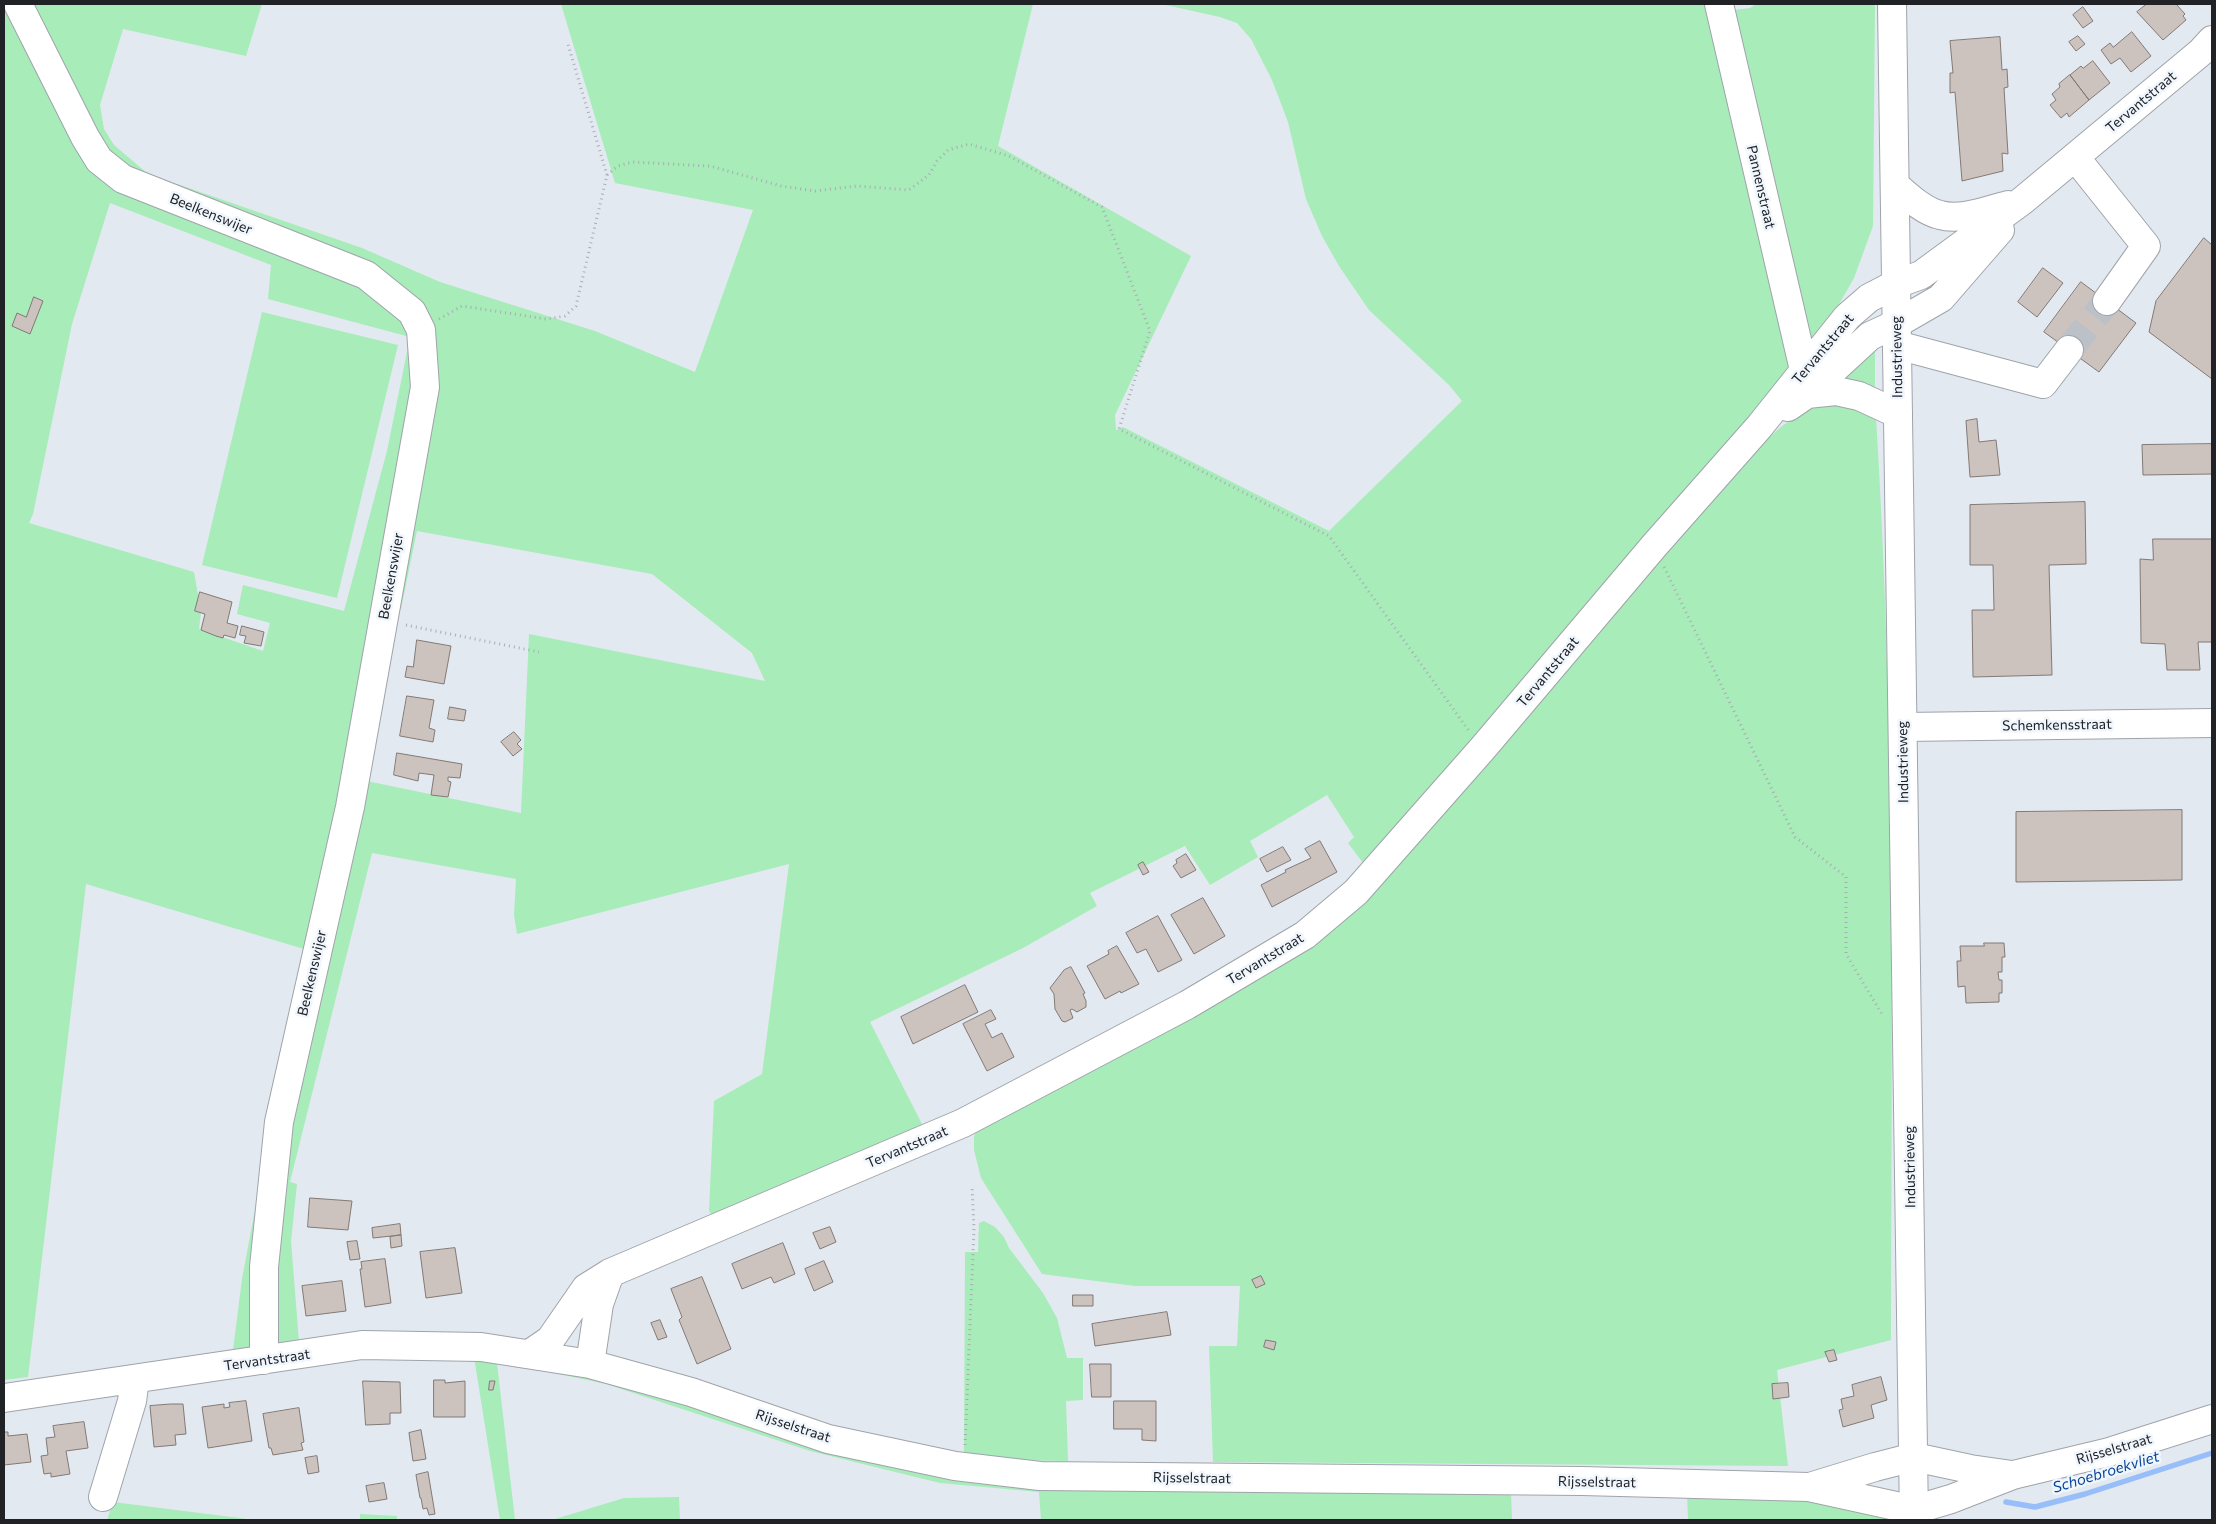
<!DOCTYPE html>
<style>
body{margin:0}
#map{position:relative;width:2216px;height:1524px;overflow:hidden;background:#e3e9f0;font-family:Commissioner,sans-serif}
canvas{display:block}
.frame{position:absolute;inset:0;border:5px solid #202225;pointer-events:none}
</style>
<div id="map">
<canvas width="2216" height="1524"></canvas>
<div class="frame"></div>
</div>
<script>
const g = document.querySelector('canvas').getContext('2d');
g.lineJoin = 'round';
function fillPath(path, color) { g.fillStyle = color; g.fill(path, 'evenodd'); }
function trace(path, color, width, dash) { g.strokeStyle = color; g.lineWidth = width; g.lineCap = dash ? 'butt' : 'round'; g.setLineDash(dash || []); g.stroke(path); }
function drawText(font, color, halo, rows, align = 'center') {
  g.font = font + ' Commissioner,sans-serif'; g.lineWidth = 5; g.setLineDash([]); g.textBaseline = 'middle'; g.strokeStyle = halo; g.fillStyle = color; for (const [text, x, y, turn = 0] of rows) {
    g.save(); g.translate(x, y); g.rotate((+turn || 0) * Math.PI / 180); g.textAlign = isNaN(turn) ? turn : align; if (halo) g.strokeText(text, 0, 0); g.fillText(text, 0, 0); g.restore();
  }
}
fillPath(new Path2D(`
 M4 4H262L246 56 123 29 100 105 104 129 114 145 148 174 362 248 440 282 595 331 695 372 753 210 615 183 561 4H1033L998 146 1191 256 1115 415 1116 430 1123 427 1329 531 1462 401 1449 385 1369 310 1339 266 1322 236 1306 199 1288 122 1272 80 1251 39 1237 23 1220 17 1161 4H1732L1734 10 1750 8 1756 4H1875L1873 226 1854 278 1830 320 1795 367 1455 762 1363 863 1348 843 1354 837 1327 795 1250 841 1258 857 1210 885 1185 846 1090 893 1097 906 1023 948 870 1022 923 1126 713 1217 709 1211 714 1101 762 1074 789 864 517 934 514 915 516 879 372 853 290 1182 297 1184 291 1241 299 1342 233 1350 242 1279 304 949 86 884 28 1377 4 1380ZM110 203 271 265 268 299 410 337 387 451 344 611 243 585 237 614 270 623 263 651 199 629 201 612 194 572 29 523 33 514 72 324ZM417 531 652 574 752 653 765 681 529 634 521 813 362 780 387 607 401 609Z
 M262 312 398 345 337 598 202 565Z
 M1871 344 1875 346V391L1839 385Z
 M1844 400 1876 417C1895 724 1892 1032 1891 1340L1777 1370 1788 1466 1213 1462 1209 1346H1237L1240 1286H1135L1042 1274 981 1178 974 1150V1137L977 1126 1306 945 1736 471C1769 437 1794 406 1844 400Z
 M984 1221 995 1227 1004 1237 1009 1248 1043 1293 1057 1318 1067 1358H1083V1400L1066 1401 1068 1461 998 1460 964 1456 965 1252H978L979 1223Z
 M474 1357 605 1376 899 1465 1511 1491 1512 1520H1041L1039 1492 940 1483 810 1451 606 1384 512 1364 497 1363 515 1520H500Z
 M1687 1493H1777L1889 1516 1891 1520H1688Z
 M679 1497 680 1520H552L624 1498Z
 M113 1502 255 1520H107Z
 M360 1514 397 1516V1520H360Z`), '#a7ecb9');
trace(new Path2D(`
 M2006 1502 2035 1507 2085 1494 2212 1453`), '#97bef9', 5.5);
const building = new Path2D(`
 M2147 4H2176L2185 14 2183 16 2186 20 2163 40 2137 12Z
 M2083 7 2093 21 2083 28 2073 15Z
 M2132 32 2151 56 2131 72 2120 58 2111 64 2101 50 2110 43 2113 47Z
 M2078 36 2085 44 2076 51 2069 42Z
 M2000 37 2002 70 2007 69 2008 87 2004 88 2008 154 2002 153 2003 171 1962 181 1955 92 1950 93V73H1953L1950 41Z
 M2093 61 2110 83 2089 100 2070 75 2081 66 2083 68Z
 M2070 75 2089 100 2069 117 2067 113 2061 118 2050 105 2056 100 2052 94 2060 87 2059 84Z
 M2204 238 2212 245V379L2149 332 2156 301Z
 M2043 268 2063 283 2037 317 2018 302Z
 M2081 282 2136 323 2099 372 2044 332Z
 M34 297 43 301 30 334 12 326 17 313 26 317Z
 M1977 419 1979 442 1996 440 2000 475 1970 477 1966 421Z
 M2212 444V474L2143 475 2142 445Z
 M2085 502 2086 564 2049 565 2052 675 1973 677 1972 610H1994L1993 565H1970V505Z
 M2153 539H2212V642H2198L2200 670H2167L2165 644 2141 643 2140 559 2153 560Z
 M200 592 232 602 227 623 238 626 235 638 224 635 223 638 216 636 201 630 205 614 195 611Z
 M242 626 264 632 261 646 244 643 246 636 240 635Z
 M417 640 451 646 444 684 405 677 407 666 413 667Z
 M407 696 434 700 429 728 435 730 433 742 400 736Z
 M450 707 466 710 464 721 448 719Z
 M514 732 521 740 517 744 522 749 513 756 501 742Z
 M397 753 462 764 460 778 448 777V781L451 782 448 797 431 795 434 775 419 773 418 781 394 775Z
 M2182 810V880L2016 882V812Z
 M1320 841 1337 872 1272 907 1261 885 1286 872 1285 870 1311 858 1305 849Z
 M1283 847 1291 860 1267 872 1260 859Z
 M1186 854 1196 870 1181 878 1173 866 1177 863 1176 860Z
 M1143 862 1149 872 1143 875 1138 865Z
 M1203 898 1225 936 1194 954 1171 915Z
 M1158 916 1182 960 1158 972 1146 949 1137 953 1126 933Z
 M1984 943H2004L2005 957H2002V972H1998L1999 980H2002V993H1999V1002L1966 1003 1965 986 1958 987 1957 961H1961L1960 946H1984Z
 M1117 946 1139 984 1121 993 1120 991 1105 999 1087 966 1109 954 1108 951Z
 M1071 967 1085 993 1083 994 1086 1001V1007L1077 1012 1072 1009 1070 1010 1073 1018 1065 1022 1062 1021 1055 1009 1054 994 1050 988 1064 970Z
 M965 985 978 1012 913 1044 901 1017Z
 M991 1010 996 1019 985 1024 992 1038 1002 1033 1014 1057 987 1071 963 1024Z
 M310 1198 352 1201 348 1230 308 1227Z
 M400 1224 401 1235 373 1238 372 1228Z
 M830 1227 836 1242 820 1249 813 1233Z
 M401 1235 402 1246 391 1248 390 1237Z
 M357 1241 360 1259 350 1260 347 1242Z
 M783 1243 795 1274 774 1283 771 1277 742 1289 732 1264Z
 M455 1248 462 1293 426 1298 420 1252Z
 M385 1259 391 1303 365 1307 360 1269H362L361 1262Z
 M824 1261 833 1282 814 1291 805 1269Z
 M1261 1276 1265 1284 1256 1288 1252 1280Z
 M702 1277 731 1349 697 1364 679 1320 682 1317 671 1289Z
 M342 1281 346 1311 306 1316 302 1286Z
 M1073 1295H1093V1306H1073Z
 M1167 1312 1171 1335 1095 1346 1092 1324Z
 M660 1320 667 1337 658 1340 651 1323Z
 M1266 1340 1276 1342 1274 1350 1264 1347Z
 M1834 1350 1837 1360 1829 1362 1825 1352Z
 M1090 1364H1111V1397H1092Z
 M1881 1377 1887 1400 1871 1405 1874 1418 1843 1427 1839 1410 1843 1409 1841 1399 1854 1396 1852 1385Z
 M434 1380H445V1383L465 1381V1417H434Z
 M363 1381 400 1382 401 1413H390V1424L366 1425Z
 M490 1381H495L493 1390H489Z
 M1788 1383 1789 1397 1773 1399 1772 1384Z
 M246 1401 252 1441 208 1448 202 1407 224 1404V1408L230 1407 229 1403Z
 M1114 1401H1156V1441L1142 1440V1429H1114Z
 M171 1404H183L186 1434 175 1435 176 1445 154 1447 150 1406Z
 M299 1408 304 1442 301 1443 303 1450 273 1455 271 1448H269L263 1414Z
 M84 1422 88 1448 66 1451 70 1474 51 1477V1473L44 1474 41 1456 48 1455 46 1438 55 1437 53 1426Z
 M421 1430 426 1459 413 1461 409 1433Z
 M4 1432H8V1436L27 1434 31 1462 4 1465Z
 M317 1456 319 1472 308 1474 305 1458Z
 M428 1472 435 1514 429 1515 427 1508 423 1509 421 1498H420L416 1475Z
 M384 1483 387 1499 369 1502 366 1486Z`);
fillPath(building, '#ccc3bf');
trace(building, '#827976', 1);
trace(new Path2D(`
 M2069 350 2107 301`), '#bcc1c7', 28, [28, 14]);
const minor = new Path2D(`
 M18 4 85 137 99 160 123 179 366 275 412 312 421 330 425 387 350 807 279 1122 264 1267V1360
 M1719 4 1804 370
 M2075 157 2146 246 2107 301
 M1895 185C1908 196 1923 211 1940 215 1961 221 1988 210 2008 205
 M1897 345 2043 384 2069 350
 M1807 394 1836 391 1859 396 1898 414
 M1788 407 1807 394 1870 336 1896 324 1941 298 2000 230
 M1903 727 2212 723
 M531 1353 550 1340 586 1288 610 1273 963 1123 1187 1005 1305 935 1356 892 1483 748 1654 546 1759 427 1847 317 1869 298 1896 284 1921 275 2022 201 2201 52 2212 40
 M590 1364 599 1304 610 1273
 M4 1398 362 1345 481 1347 590 1364 691 1392 828 1439 955 1466 1040 1476 1582 1481 1809 1487 1914 1510 1951 1499 2013 1475 2109 1452 2212 1419
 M1813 1486 1875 1467 1914 1457 1970 1469 2012 1475
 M103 1497 132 1401 135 1379`);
const major = new Path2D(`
 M1892 4 1914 1520`);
trace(minor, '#9fa4ab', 30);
trace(major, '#9fa4ab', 30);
trace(new Path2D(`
 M607 175 618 166 632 162 710 166 781 186 815 191 857 186 909 190 929 175 937 161 948 150 969 144 1009 156 1102 207 1150 331 1119 429 1329 536 1469 731
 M439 319 462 306 546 319 565 316 576 306 607 175 567 41
 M1664 567 1795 837 1846 877V954L1883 1016
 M406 625 539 652
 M965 1445 974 1229 972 1186`), '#a8adb2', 3, [1, 4]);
trace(minor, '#fff', 28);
trace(major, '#fff', 28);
drawText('14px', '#202225', '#f0f6fd', [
 ["Tervantstraat",2141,102,-40],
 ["Pannenstraat",1761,187,77],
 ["Beelkenswijer",211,214,22],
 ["Tervantstraat",1823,349,-50],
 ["Industrieweg",1897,357,-91],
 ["Beelkenswijer",391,576,-80],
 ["Tervantstraat",1548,672,-50],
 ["Schemkensstraat",2057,725,-1],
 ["Industrieweg",1903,762,-91],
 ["Tervantstraat",1265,959,-31],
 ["Beelkenswijer",312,973,-77],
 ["Tervantstraat",907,1147,-23],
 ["Industrieweg",1910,1167,-91],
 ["Tervantstraat",267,1360,-8],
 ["Rijsselstraat",793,1426,18],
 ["Rijsselstraat",2114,1449,-16],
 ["Rijsselstraat",1192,1478,1],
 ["Rijsselstraat",1597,1482,1]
]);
drawText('italic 15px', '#084599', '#f0f6fd', [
 ["Schoebroekvliet",2106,1472,-17]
]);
</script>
